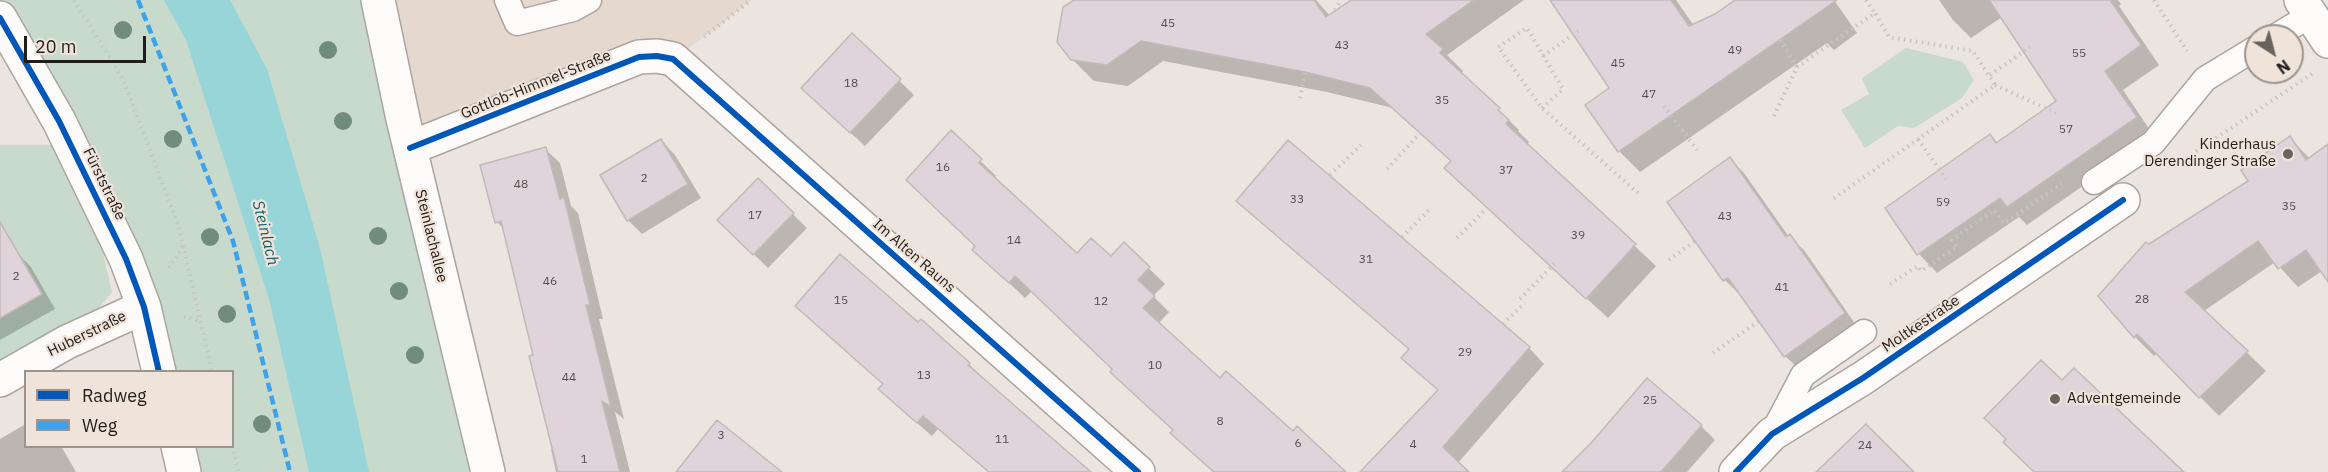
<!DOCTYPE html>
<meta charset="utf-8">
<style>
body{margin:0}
#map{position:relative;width:2328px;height:472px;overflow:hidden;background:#ebe4df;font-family:"IBM Plex Sans",sans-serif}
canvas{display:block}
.legend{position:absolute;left:24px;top:370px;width:210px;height:78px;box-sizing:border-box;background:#f0e3da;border:2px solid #9d948d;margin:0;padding:8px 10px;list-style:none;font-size:18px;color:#211d19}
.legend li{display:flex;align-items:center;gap:12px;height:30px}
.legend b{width:30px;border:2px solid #9d948d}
.north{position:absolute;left:2244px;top:24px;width:60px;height:60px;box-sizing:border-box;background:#f0e3da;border:2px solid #9d948d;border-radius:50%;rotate:144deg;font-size:16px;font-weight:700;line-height:24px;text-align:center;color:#211d19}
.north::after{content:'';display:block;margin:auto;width:21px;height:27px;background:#68635e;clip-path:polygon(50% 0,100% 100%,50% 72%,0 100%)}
.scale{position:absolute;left:24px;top:36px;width:122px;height:27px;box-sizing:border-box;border:3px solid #211d19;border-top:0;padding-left:8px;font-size:18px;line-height:21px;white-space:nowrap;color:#211d19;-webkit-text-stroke:4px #f0e3da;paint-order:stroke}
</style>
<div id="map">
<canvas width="2328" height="472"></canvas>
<ul class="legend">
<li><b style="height:8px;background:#0057b8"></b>Radweg</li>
<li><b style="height:8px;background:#3ea2ea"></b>Weg</li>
</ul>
<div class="north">N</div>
<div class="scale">20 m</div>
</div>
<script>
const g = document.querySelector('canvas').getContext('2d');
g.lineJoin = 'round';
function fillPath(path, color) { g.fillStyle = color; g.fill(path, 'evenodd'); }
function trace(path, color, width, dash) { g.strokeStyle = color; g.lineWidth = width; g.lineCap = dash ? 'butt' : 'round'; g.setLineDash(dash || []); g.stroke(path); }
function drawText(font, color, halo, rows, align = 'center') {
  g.font = font + ' "IBM Plex Sans",sans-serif'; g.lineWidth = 4.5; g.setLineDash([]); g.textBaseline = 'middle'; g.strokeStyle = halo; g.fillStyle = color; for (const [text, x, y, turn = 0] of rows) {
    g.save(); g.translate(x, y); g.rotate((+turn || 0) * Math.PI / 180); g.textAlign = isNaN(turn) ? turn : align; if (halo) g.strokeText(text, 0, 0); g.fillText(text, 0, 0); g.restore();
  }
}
fillPath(new Path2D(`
 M378 0H751L719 26 673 59 410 148Z`), '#e5d8ce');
fillPath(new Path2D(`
 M0 0H378L488 472H184L178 447 232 446V372L159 371 0 18Z
 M1906 48 1963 62 1974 80 1962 98 1914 128 1898 126 1865 148 1841 110 1869 94 1862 78Z
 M0 145H60L102 248 112 292 86 324 0 368Z`), '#c7dacc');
fillPath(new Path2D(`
 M164 0H230L267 69 320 248 369 472H309L269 299 186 40Z`), '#98d5d9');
fillPath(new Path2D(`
 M1077 0H1316L1330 16 1353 0H1524L1447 55 1463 71 1461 74 1519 130 1518 131 1529 142 1527 145 1656 266 1608 318 1467 189 1452 162 1393 108 1327 92 1163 61 1128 86 1094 81 1072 59Z
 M1552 0H1676L1694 26 1716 16 1738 0H1834L1857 33 1834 50 1827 43 1640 172 1619 151 1611 88Z
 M1939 0H2118L2121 4 2119 6 2159 65 2123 90 2154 136 2027 225 2019 217 1937 273 1919 254 1990 136 1998 143 2059 101 2002 17 1971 38 1953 20Z
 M852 35 914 95 865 146 817 102Z
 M951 132 996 176 994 178 1077 255 1111 258 1124 244 1165 284 1153 296 1169 312 1158 324 1220 380 1344 472H1214L1188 449 1175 431 1114 370 1032 291 1025 298 990 265 977 247Z
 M2290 138 2310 159 2328 146V277L2322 271 2298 287 2275 262 2204 311 2266 371 2219 416 2157 353 2154 356 2135 337 2100 296 2149 246 2250 182Z
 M661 140 675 155 701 198 642 234 628 220Z
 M545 149 560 163 571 206 578 213 603 319H599L624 419 615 412 630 472H556L551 449 554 448 535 356 505 230 497 222Z
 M1730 159 1744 173 1789 237 1804 250 1858 328 1800 370 1785 356 1741 293 1739 294 1725 280Z
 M758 180 807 228 768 268 719 220Z
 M1238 201 1529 348 1544 364 1458 463 1467 472H1362L1439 391 1403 358 1410 350Z
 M17 253 31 267 55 309 0 340V263Z
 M918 325 969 364 983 378 981 380 1087 472H988L938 429 932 436 894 403Z
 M26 424V446H61L76 472H0V439Z
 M1701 426 1715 440 1687 472H1564Z`), '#0003');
const building = new Path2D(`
 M1074 0H1314L1326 17 1351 0H1474L1426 34 1443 49 1440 53 1500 108 1498 110 1509 120 1506 124 1636 244 1586 299 1444 168 1451 161 1370 88 1305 72 1141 41 1107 65 1071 60 1057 42 1063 7Z
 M1550 0H1671L1689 26 1715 14 1735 0H1837L1618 152 1585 105 1609 88Z
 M1989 0H2110L2141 45 2105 71 2137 117 2007 207 2000 198 1917 255 1885 208 1990 134 1996 143 2056 101Z
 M852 33 901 79 850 133 801 88Z
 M951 130 982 159 979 163 1077 253 1091 238 1111 256 1124 242 1150 267 1138 280 1155 296 1143 308 1220 378 1226 371 1293 431 1297 426 1346 472H1214L1170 433 1173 430 1110 372 1112 369 1015 276 1009 283 972 250 975 246 906 180Z
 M2290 136 2306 160 2328 144V282L2306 250 2278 269 2258 241 2185 292 2248 351 2199 398 2137 334 2134 338 2098 296 2146 242 2149 244 2248 181 2241 170Z
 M661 139 688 184 627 221 600 175Z
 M1288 140 1530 347 1443 447 1469 472H1360L1438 390 1401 358 1409 349 1236 201Z
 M546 147 560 199 564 197 590 305H586L611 407 602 401 620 472H558L529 356 533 355 501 221 495 223 480 165Z
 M1730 157 1786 237 1790 234 1845 313 1784 357 1728 278 1723 281 1667 202Z
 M758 178 794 213 753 255 717 220Z
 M0 222 42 294 0 318Z
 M840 254 918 322 921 319 970 363 968 365 1091 472H989L923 416 917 423 878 389 883 384 795 306Z
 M2041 360 2062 380 2074 368 2184 472H2034L2003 442 2006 439 1984 418Z
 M1647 378 1702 425 1661 472H1562L1592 442Z
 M717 420 782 472H676Z
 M1866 424 1914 472H1816Z`);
fillPath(building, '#e0d3d9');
trace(building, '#c0baba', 1.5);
const service = new Path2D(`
 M507 0 517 23 573 9 589 0
 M2276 36 2311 15
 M2094 182 2153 143 2205 79 2256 48
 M1772 434 1803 375 1864 332`);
const minor = new Path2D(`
 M378 0 403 119 488 472
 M0 18 59 121 126 259 144 307 159 372
 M410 148 639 57 657 56 673 59 1138 472
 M0 380 67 342 144 307
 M178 446 184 472
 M1736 472 1772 434 1863 378 2123 200`);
const tertiary = new Path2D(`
 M2301 0 2328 41`);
trace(service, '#aba5a1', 27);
trace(minor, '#aba5a1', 36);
trace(tertiary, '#aba5a1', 36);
trace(new Path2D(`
 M74 0 123 79 179 227 212 372
 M1866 0 1875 13
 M2154 0 2187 51
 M1335 10 1341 0
 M704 37 751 0
 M1780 40 1797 67
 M1543 56 1581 29
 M1990 75 2030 47
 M1995 85 2056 113
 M1300 98 1305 72
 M1664 106 1697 150
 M1542 108 1563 89 1527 28 1498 47 1542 108 1640 195
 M1774 116 1797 67 1875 13 1889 37 1973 51 1995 85 1833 199
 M1918 139 1946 179
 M2186 158 2312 74
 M1387 169 1420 133
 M1330 175 1361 145
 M1402 237 1429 210
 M1457 238 1487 208
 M1669 260 1698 239
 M169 268 183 246
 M1890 284 1918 266 1921 271 1957 247 1952 240 1994 210 2004 223 2062 184
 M1520 299 1555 263
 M184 317 200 321
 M1503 324 1525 303
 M1713 353 1759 321
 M232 446 239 472`), '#c7c4c2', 4, [1.5, 4.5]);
trace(service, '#fcfbfa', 24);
trace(minor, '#fcfbfa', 33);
trace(tertiary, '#fcfbfa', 33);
trace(new Path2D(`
 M138 0 233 241 290 472`), '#3ea2ea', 4.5, [9, 4.5]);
trace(new Path2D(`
 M0 18 59 121 126 259 144 307 159 372
 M410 148 639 57 657 56 673 59 1138 472
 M1736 472 1772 434 1863 378 2123 200`), '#0057b8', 6);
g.fillStyle = '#708c7d';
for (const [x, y] of [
 [123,30],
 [328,50],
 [343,121],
 [173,139],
 [378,236],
 [210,237],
 [399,291],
 [227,314],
 [415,355],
 [262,424]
]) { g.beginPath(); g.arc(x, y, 9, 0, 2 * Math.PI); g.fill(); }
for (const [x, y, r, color] of [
 [2288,154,6,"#68635e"],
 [2055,399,6,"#68635e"]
]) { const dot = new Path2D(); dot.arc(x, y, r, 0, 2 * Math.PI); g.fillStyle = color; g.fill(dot); trace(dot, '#f0e3da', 2); }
drawText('12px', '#524c4a', null, [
 ["45",1168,24],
 ["43",1342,46],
 ["49",1735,51],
 ["55",2079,54],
 ["45",1618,64],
 ["18",851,84],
 ["47",1649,95],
 ["35",1442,101],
 ["57",2066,130],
 ["16",943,168],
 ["37",1506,171],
 ["2",644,179],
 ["48",521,185],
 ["33",1297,200],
 ["59",1943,203],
 ["35",2289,207],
 ["17",755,216],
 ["43",1725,217],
 ["39",1578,236],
 ["14",1014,241],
 ["31",1366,260],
 ["2",16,277],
 ["46",550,282],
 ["41",1782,288],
 ["28",2142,300],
 ["15",841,301],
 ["12",1101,302],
 ["29",1465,353],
 ["10",1155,366],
 ["13",924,376],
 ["44",569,378],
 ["25",1650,401],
 ["8",1220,422],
 ["3",721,436],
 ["11",1002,440],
 ["6",1298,444],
 ["4",1413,445],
 ["24",1865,446],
 ["1",584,460]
]);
drawText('15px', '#211d19', '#f0e3da', [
 ["Gottlob-Himmel-Straße",536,85,-22],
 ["Fürststraße",104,184,64],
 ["Steinlachallee",431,236,76],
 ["Im Alten Rauns",914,256,41],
 ["Moltkestraße",1921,324,-34],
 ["Huberstraße",87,334,-26]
]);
drawText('15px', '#211d19', '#f0e3da', [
 ["Kinderhaus",2276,145],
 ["Derendinger Straße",2276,162],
 ["Adventgemeinde",2067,399,"left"]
], 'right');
drawText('italic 16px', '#176268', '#f0e3da', [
 ["Steinlach",265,233,76]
]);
</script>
